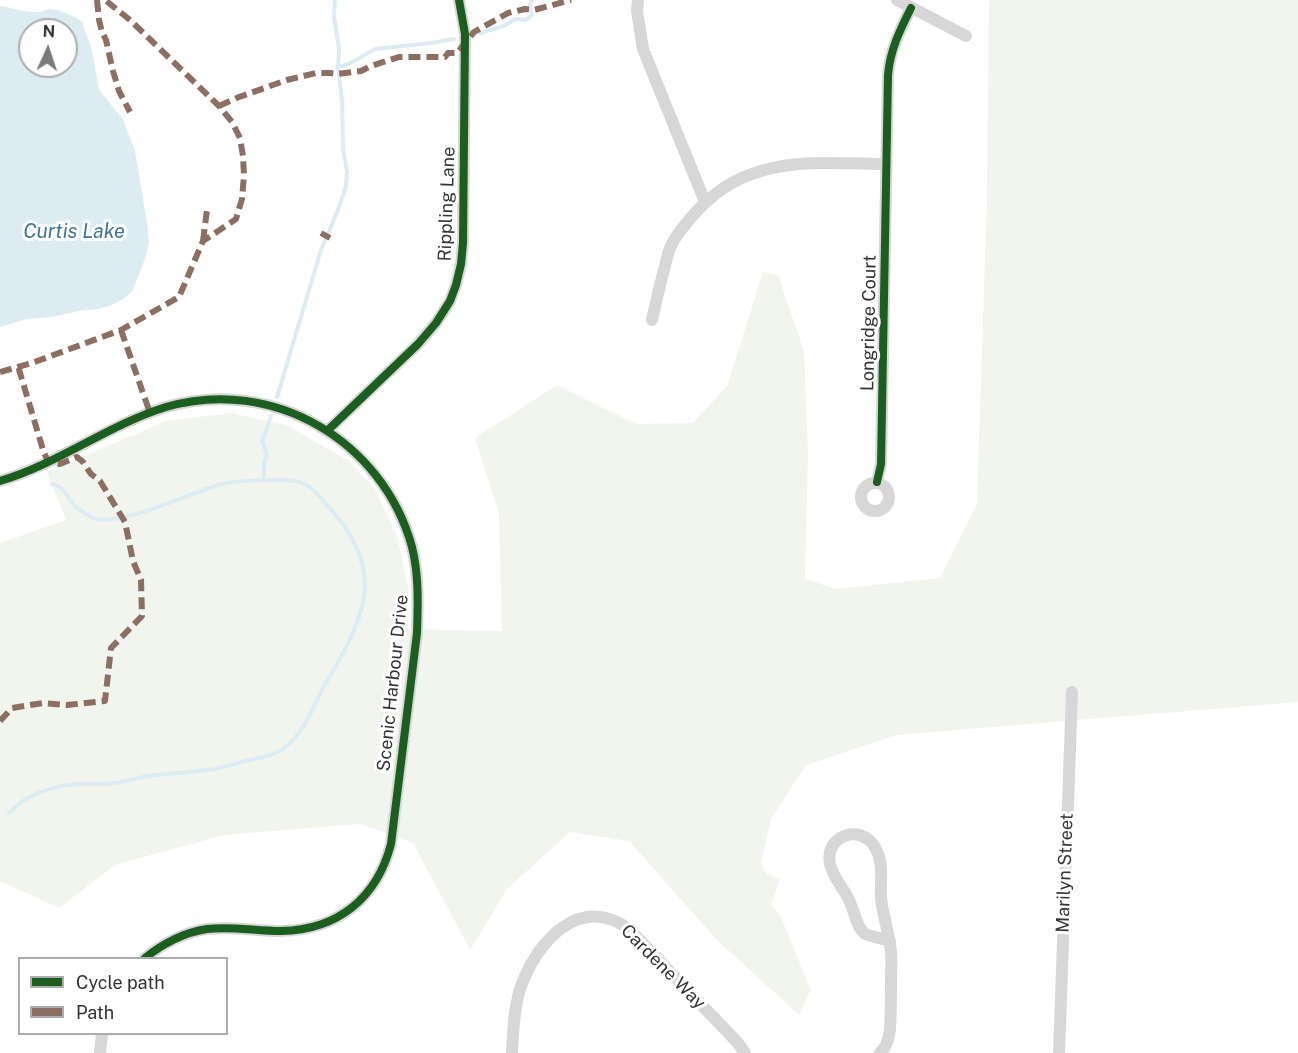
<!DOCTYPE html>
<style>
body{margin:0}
#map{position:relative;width:1298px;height:1053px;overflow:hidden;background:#fff;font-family:"Public Sans",sans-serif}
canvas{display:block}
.legend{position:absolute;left:18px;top:957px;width:210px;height:78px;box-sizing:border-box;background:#fff;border:2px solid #adadad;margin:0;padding:8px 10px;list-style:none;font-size:18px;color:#333}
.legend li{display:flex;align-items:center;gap:12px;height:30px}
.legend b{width:30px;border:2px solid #adadad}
.north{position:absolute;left:18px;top:18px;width:60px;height:60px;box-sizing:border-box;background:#fff;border:2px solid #adadad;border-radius:50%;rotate:3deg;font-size:16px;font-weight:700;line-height:24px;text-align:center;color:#333}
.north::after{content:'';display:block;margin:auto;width:21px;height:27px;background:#7a7a7a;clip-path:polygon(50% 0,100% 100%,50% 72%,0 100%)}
</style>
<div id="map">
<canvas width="1298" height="1053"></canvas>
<ul class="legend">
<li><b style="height:8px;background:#1b5e20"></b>Cycle path</li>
<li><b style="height:8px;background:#8d6e63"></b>Path</li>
</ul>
<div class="north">N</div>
</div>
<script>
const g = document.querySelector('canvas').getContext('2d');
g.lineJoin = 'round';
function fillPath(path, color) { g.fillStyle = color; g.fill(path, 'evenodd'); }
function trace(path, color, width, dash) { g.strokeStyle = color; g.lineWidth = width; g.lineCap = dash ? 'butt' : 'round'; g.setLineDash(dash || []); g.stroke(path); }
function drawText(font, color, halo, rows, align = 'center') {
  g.font = font + ' "Public Sans",sans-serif'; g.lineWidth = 6; g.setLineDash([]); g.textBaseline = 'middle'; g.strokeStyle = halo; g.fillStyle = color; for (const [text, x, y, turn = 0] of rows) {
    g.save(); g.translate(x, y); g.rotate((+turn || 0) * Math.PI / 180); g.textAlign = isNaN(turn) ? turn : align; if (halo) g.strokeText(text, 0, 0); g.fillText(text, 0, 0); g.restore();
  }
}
fillPath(new Path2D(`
 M989 0H1298V702L896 735 806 765 771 819 761 863 766 873 780 880 771 905 780 915 811 990 799 1015 716 939 629 841 570 832 507 889 470 950 413 843 360 824 224 835 115 865 59 908 0 881V543L66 520 47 472 166 421 231 413 286 425 349 461 374 488 397 535 408 587V629L502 631 499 514 475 438 557 385 636 424 693 423 727 386 763 272 778 275 804 351 808 454 805 579 836 589 940 578 977 504 987 198Z`), '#f1f5ed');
fillPath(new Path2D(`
 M0 6 30 12H40L49 9 58 10 77 18 82 22 92 50 99 90 123 119 135 151 147 223 149 243 145 259 132 292 120 301 109 306 98 309 79 311 52 317 27 319 0 327ZM30 30H66V66H30Z`), '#ddebf3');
trace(new Path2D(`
 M480 33 506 25 515 19 526 20 532 15 530 5 532 0
 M338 67 349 64 375 49 431 43 454 39
 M277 397 321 250 338 210 346 186 347 171 343 149 342 100 338 67 339 49 334 17 335 0
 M264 481V464L267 454 262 440 265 435 271 416
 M9 813C27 794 52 786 78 784 90 783 103 785 115 783 128 781 141 777 155 775 175 773 194 772 214 769 224 767 235 764 245 761 259 758 276 756 287 746 305 731 314 705 325 684 340 659 357 631 363 602 371 564 351 530 326 504 319 496 312 487 302 483 289 477 236 481 221 484 194 492 117 528 93 518 85 514 76 509 71 501 65 493 63 486 52 484`), '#ddebf3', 4);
trace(new Path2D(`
 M638 0 637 11 643 49 705 202
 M897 0 966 36
 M652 320C656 302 660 284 665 266 667 259 668 251 672 244 678 232 688 221 697 211 748 154 817 163 886 164
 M327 431 418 344 436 323 450 301 456 285 461 264 463 243 465 34 459 0
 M0 481C58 464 108 425 166 407 273 376 383 441 412 547 419 575 418 604 417 633L391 844C377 898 338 930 281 931 256 931 231 926 207 929 185 932 162 944 145 958
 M877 482 881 464 888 75C890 50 900 30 911 8
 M861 497a14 14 0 1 1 28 0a14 14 0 1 1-28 0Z
 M100 1053 102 1034
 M512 1053C513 1032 514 1009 520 989 536 942 580 892 630 930L738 1043 745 1053
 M880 1053C887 1047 889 1038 890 1029 891 1012 891 996 891 979 891 970 892 961 891 952 889 933 883 916 881 898 880 882 884 864 876 849 863 823 824 834 830 864 833 877 841 885 847 896 850 901 852 907 854 913 856 919 858 928 864 933 870 937 882 938 890 941
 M1059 1053 1072 692`), '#d7d7d7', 12);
trace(new Path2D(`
 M97 0 99 20 102 32 106 40 113 71 119 91 130 112
 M219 106 239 97 287 80 316 73H330L337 74 361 71 371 66 399 57H445L448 53H457L474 32 508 13 525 9 534 10 571 0
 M321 233 330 238
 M203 241 207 210
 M121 330 150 413
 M0 372 32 363 121 330 179 297 203 241 236 219 242 199 244 175 243 156 240 138 232 122 219 106 130 20 105 0
 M0 721 12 708 43 703 67 705 105 701 111 648 142 616 141 580 133 561 125 522 100 481 91 474 83 462 77 457 60 464 48 461 44 453 18 366`), '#8d6e63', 6, [12, 6]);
trace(new Path2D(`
 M327 431 418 344 436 323 450 301 456 285 461 264 463 243 465 34 459 0
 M0 481C58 464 108 425 166 407 273 376 383 441 412 547 419 575 418 604 417 633L391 844C377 898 338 930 281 931 256 931 231 926 207 929 185 932 162 944 145 958
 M877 482 881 464 888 75C890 50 900 30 911 8`), '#1b5e20', 8);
drawText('18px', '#333', '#fff', [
 ["Rippling Lane",447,204,-88],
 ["Longridge Court",869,323,-89],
 ["Scenic Harbour Drive",393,683,-84],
 ["Marilyn Street",1065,873,-88],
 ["Cardene Way",663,967,45]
]);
drawText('italic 20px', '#3f7597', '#fff', [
 ["Curtis Lake",74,232]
]);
</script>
